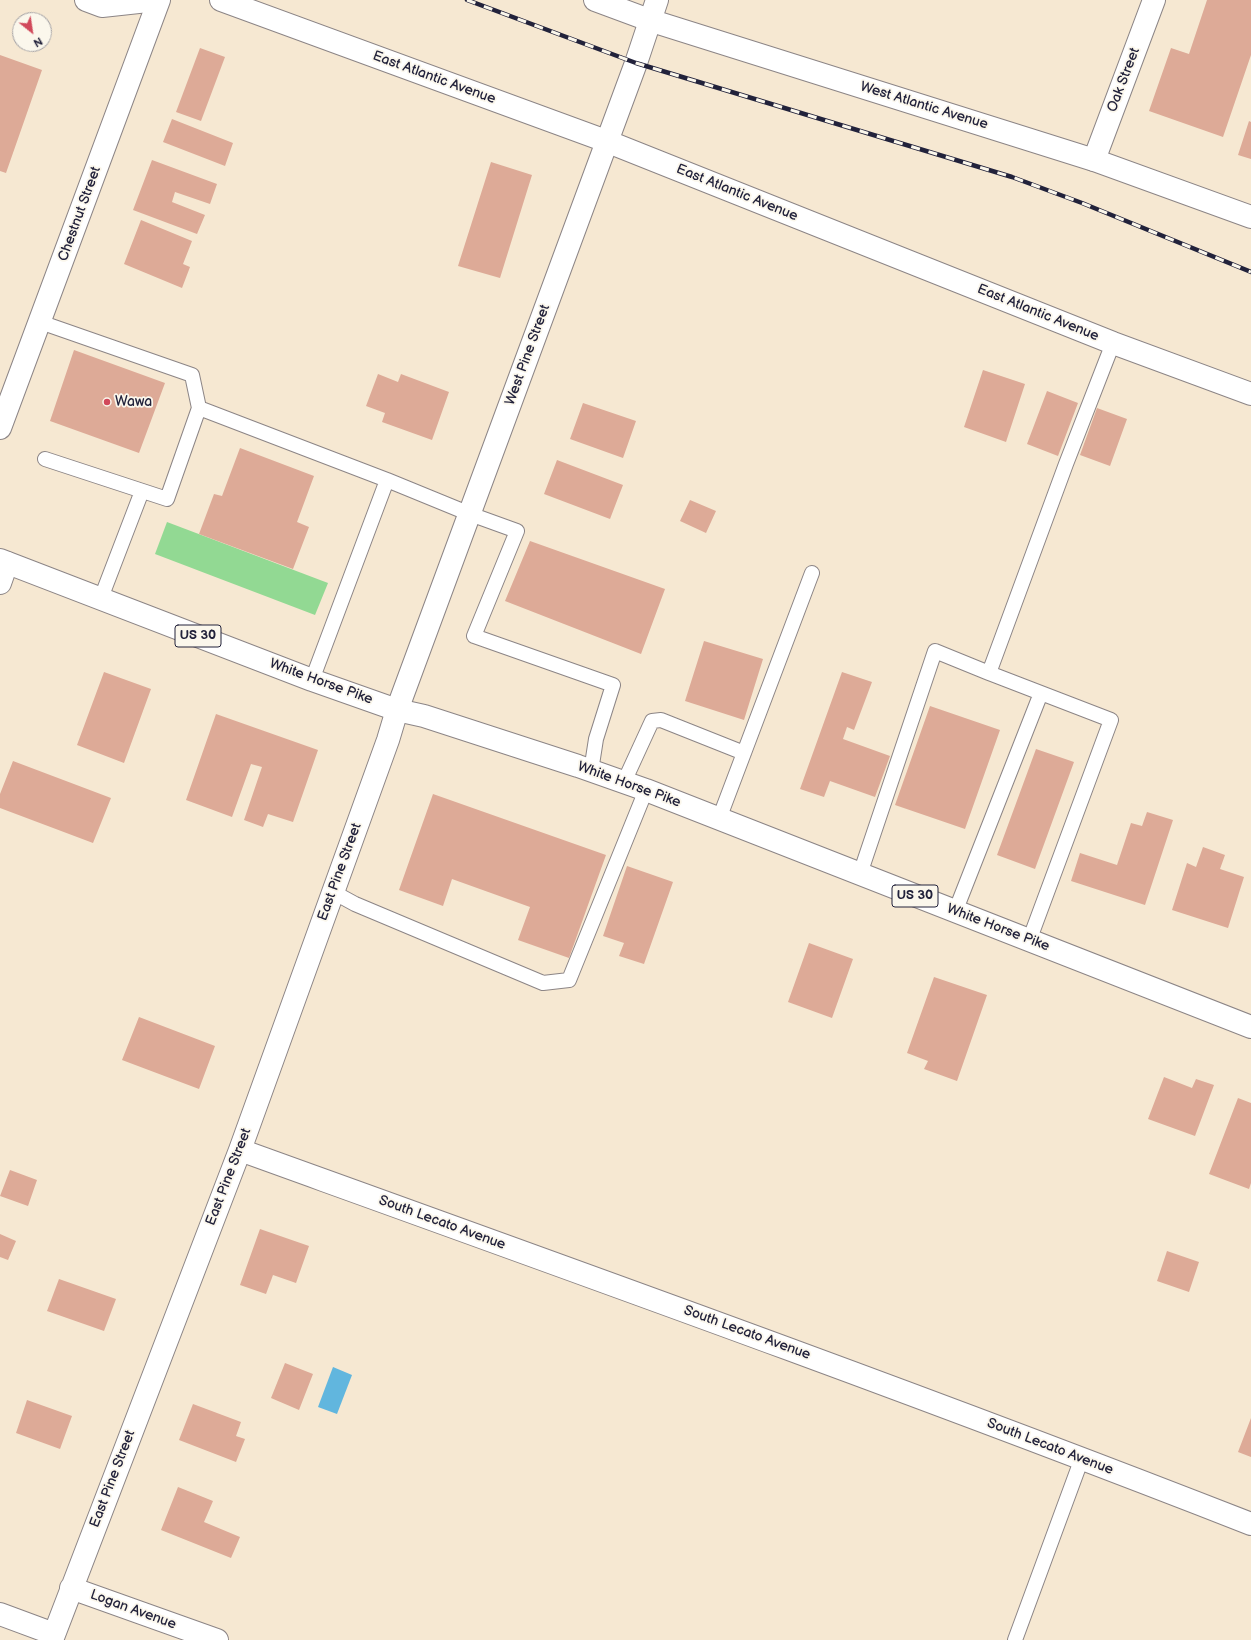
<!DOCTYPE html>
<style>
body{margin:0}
#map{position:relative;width:1251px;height:1640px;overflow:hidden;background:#f6e8d2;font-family:"Balsamiq Sans",sans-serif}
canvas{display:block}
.north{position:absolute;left:12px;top:12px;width:40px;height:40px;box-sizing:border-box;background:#fbf7ec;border:1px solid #a4a2a5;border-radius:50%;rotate:150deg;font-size:11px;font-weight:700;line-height:16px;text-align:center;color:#22223b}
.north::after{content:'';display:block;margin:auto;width:14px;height:18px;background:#d1495b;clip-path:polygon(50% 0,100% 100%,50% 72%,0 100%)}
</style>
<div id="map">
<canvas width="1251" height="1640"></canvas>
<div class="north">N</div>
</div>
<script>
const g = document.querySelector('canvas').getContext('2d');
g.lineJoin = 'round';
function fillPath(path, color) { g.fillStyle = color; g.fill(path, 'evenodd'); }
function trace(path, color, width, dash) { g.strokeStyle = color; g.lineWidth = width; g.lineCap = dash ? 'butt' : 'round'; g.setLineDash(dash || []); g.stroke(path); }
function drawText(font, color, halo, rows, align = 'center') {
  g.font = font + ' "Balsamiq Sans",sans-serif'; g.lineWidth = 3.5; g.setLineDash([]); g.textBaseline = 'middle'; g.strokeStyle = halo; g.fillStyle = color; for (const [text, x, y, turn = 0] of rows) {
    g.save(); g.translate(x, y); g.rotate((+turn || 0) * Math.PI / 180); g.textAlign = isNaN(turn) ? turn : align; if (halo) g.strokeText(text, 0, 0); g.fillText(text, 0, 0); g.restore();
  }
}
fillPath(new Path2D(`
 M167 522 328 583 315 615 155 554Z`), '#92d993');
fillPath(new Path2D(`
 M333 1367 352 1375 337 1414 318 1407Z`), '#61b6de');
fillPath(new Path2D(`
 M1207 0H1251V55L1223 137 1149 111 1171 48 1189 54Z
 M200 48 225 57 201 121 176 112Z
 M0 55 42 70 6 173 0 171Z
 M172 119 233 143 225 166 163 142Z
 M1249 121 1251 122V159L1238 155Z
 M152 160 217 184 210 204 175 192 172 202 205 215 197 234 133 210Z
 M491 162 532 175 500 278 458 266Z
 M141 220 192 241 183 264 190 267 182 288 124 264Z
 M74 350 165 383 139 453 50 421Z
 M983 370 1025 384 1006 442 964 427Z
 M378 374 398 382 401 374 449 392 432 440 382 422 385 413 366 406Z
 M1047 391 1078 403 1058 456 1027 444Z
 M583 403 636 421 623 458 570 439Z
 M1097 408 1127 419 1110 466 1080 455Z
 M240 448 314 476 297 522 309 527 293 569 199 534 214 494 222 496Z
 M557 460 623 485 610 519 544 494Z
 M690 500 716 511 706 533 680 521Z
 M530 541 665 589 641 654 505 601Z
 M704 641 763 659 744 720 685 701Z
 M104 672 151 689 124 763 77 745Z
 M842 672 872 682 854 730 847 727 843 739 890 756 875 797 830 781 824 797 800 789Z
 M930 706 1000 730 965 829 895 805Z
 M216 714 318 750 293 822 268 814 263 827 244 820 262 767 251 764 232 817 186 800Z
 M1036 749 1074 762 1035 869 997 855Z
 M13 761 111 798 93 843 0 808V794Z
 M433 794 606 855 569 958 518 940 530 907 452 879 443 906 399 890Z
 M1147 812 1173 820 1145 905 1071 881 1080 853 1117 865 1131 823 1142 826Z
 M1203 847 1225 855 1220 869 1244 877 1228 928 1172 910 1187 863 1196 867Z
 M627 866 673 882 644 964 619 956 624 943 603 936Z
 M809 943 853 959 832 1018 788 1002Z
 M934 977 987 995 957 1081 924 1069 928 1061 907 1053Z
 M139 1017 215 1046 199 1089 122 1060Z
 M1164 1077 1192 1088 1196 1079 1214 1085 1195 1136 1148 1119Z
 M1238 1098 1251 1103V1183L1249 1189 1209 1174Z
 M10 1170 37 1180 28 1206 0 1196Z
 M260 1229 309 1246 296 1283 273 1275 266 1294 240 1285Z
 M0 1234 16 1241 8 1260 0 1257Z
 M1167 1251 1199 1262 1189 1292 1157 1281Z
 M59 1279 116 1299 104 1331 47 1311Z
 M285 1363 313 1374 299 1410 271 1398Z
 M27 1400 72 1416 60 1449 16 1433Z
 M193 1404 241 1422 236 1436 245 1439 236 1462 179 1440Z
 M1251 1418V1457L1238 1452Z
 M178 1487 213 1501 204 1522 240 1537 231 1558 161 1530Z`), '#ddaa97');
const lane = new Path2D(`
 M40 322 192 375 199 408
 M45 459 167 499 199 408 387 480 470 514 517 531 474 636 613 685 596 739 591 771
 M101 598 142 491
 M989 673 1111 720 1029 941
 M312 680 387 480
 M624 782 652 721 661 720 744 753
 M719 819 812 573
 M860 874 935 651 989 673 1066 464 1113 343
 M333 892 355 904 543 983 569 980 646 790
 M955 912 1041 693
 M1015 1640 1082 1458`);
const street = new Path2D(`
 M1094 160 1154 0
 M0 428 159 0
 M0 583 7 563
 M240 1150C578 1272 916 1393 1251 1524
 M71 1588 217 1640
 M0 1614 54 1634
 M52 1640 240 1150 388 740 397 710 636 63 657 0`);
const secondary = new Path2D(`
 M86 0 102 6 157 0
 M221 0 606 141 1113 343 1251 394
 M595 0 649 20 1094 160 1251 217`);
const highway = new Path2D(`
 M0 560 312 680 397 710 424 716 578 766 646 790 1251 1027`);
trace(lane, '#8c8586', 16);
trace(street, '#8c8586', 24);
trace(secondary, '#8c8586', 24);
trace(highway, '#8c8586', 24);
trace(lane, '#fff', 14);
trace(street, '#fff', 22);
trace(secondary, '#fff', 22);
trace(highway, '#fff', 22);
const rail = new Path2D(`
 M467 0 636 63 1012 177 1082 203 1251 272`);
trace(rail, '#22223b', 4.5);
trace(rail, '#fbf7ec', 3, [9]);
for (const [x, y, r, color] of [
 [107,402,4,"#d1495b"]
]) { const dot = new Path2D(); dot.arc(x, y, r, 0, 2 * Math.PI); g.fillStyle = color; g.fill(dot); trace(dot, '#fbf7ec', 1.5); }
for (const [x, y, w] of [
 [198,636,46],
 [915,896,46]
]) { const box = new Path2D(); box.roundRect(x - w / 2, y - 11, w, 22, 3); g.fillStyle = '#fbf7ec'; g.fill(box); trace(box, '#22223b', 1); }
drawText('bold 13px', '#22223b', null, [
 ["US 30",198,636],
 ["US 30",915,896]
]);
drawText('14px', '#22223b', '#fbf7ec', [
 ["East Atlantic Avenue",434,78,20],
 ["Oak Street",1124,80,-69],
 ["West Atlantic Avenue",924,106,17],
 ["East Atlantic Avenue",737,193,22],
 ["Chestnut Street",80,214,-70],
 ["East Atlantic Avenue",1038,313,22],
 ["West Pine Street",528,355,-70],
 ["White Horse Pike",321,682,20],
 ["White Horse Pike",629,785,20],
 ["East Pine Street",340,872,-70],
 ["White Horse Pike",998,928,21],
 ["East Pine Street",229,1177,-69],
 ["South Lecato Avenue",442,1223,20],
 ["South Lecato Avenue",747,1333,20],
 ["South Lecato Avenue",1050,1447,21],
 ["East Pine Street",113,1479,-69],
 ["Logan Avenue",133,1610,20]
]);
drawText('14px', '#22223b', '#fbf7ec', [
 ["Wawa",115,402]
], 'left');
</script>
